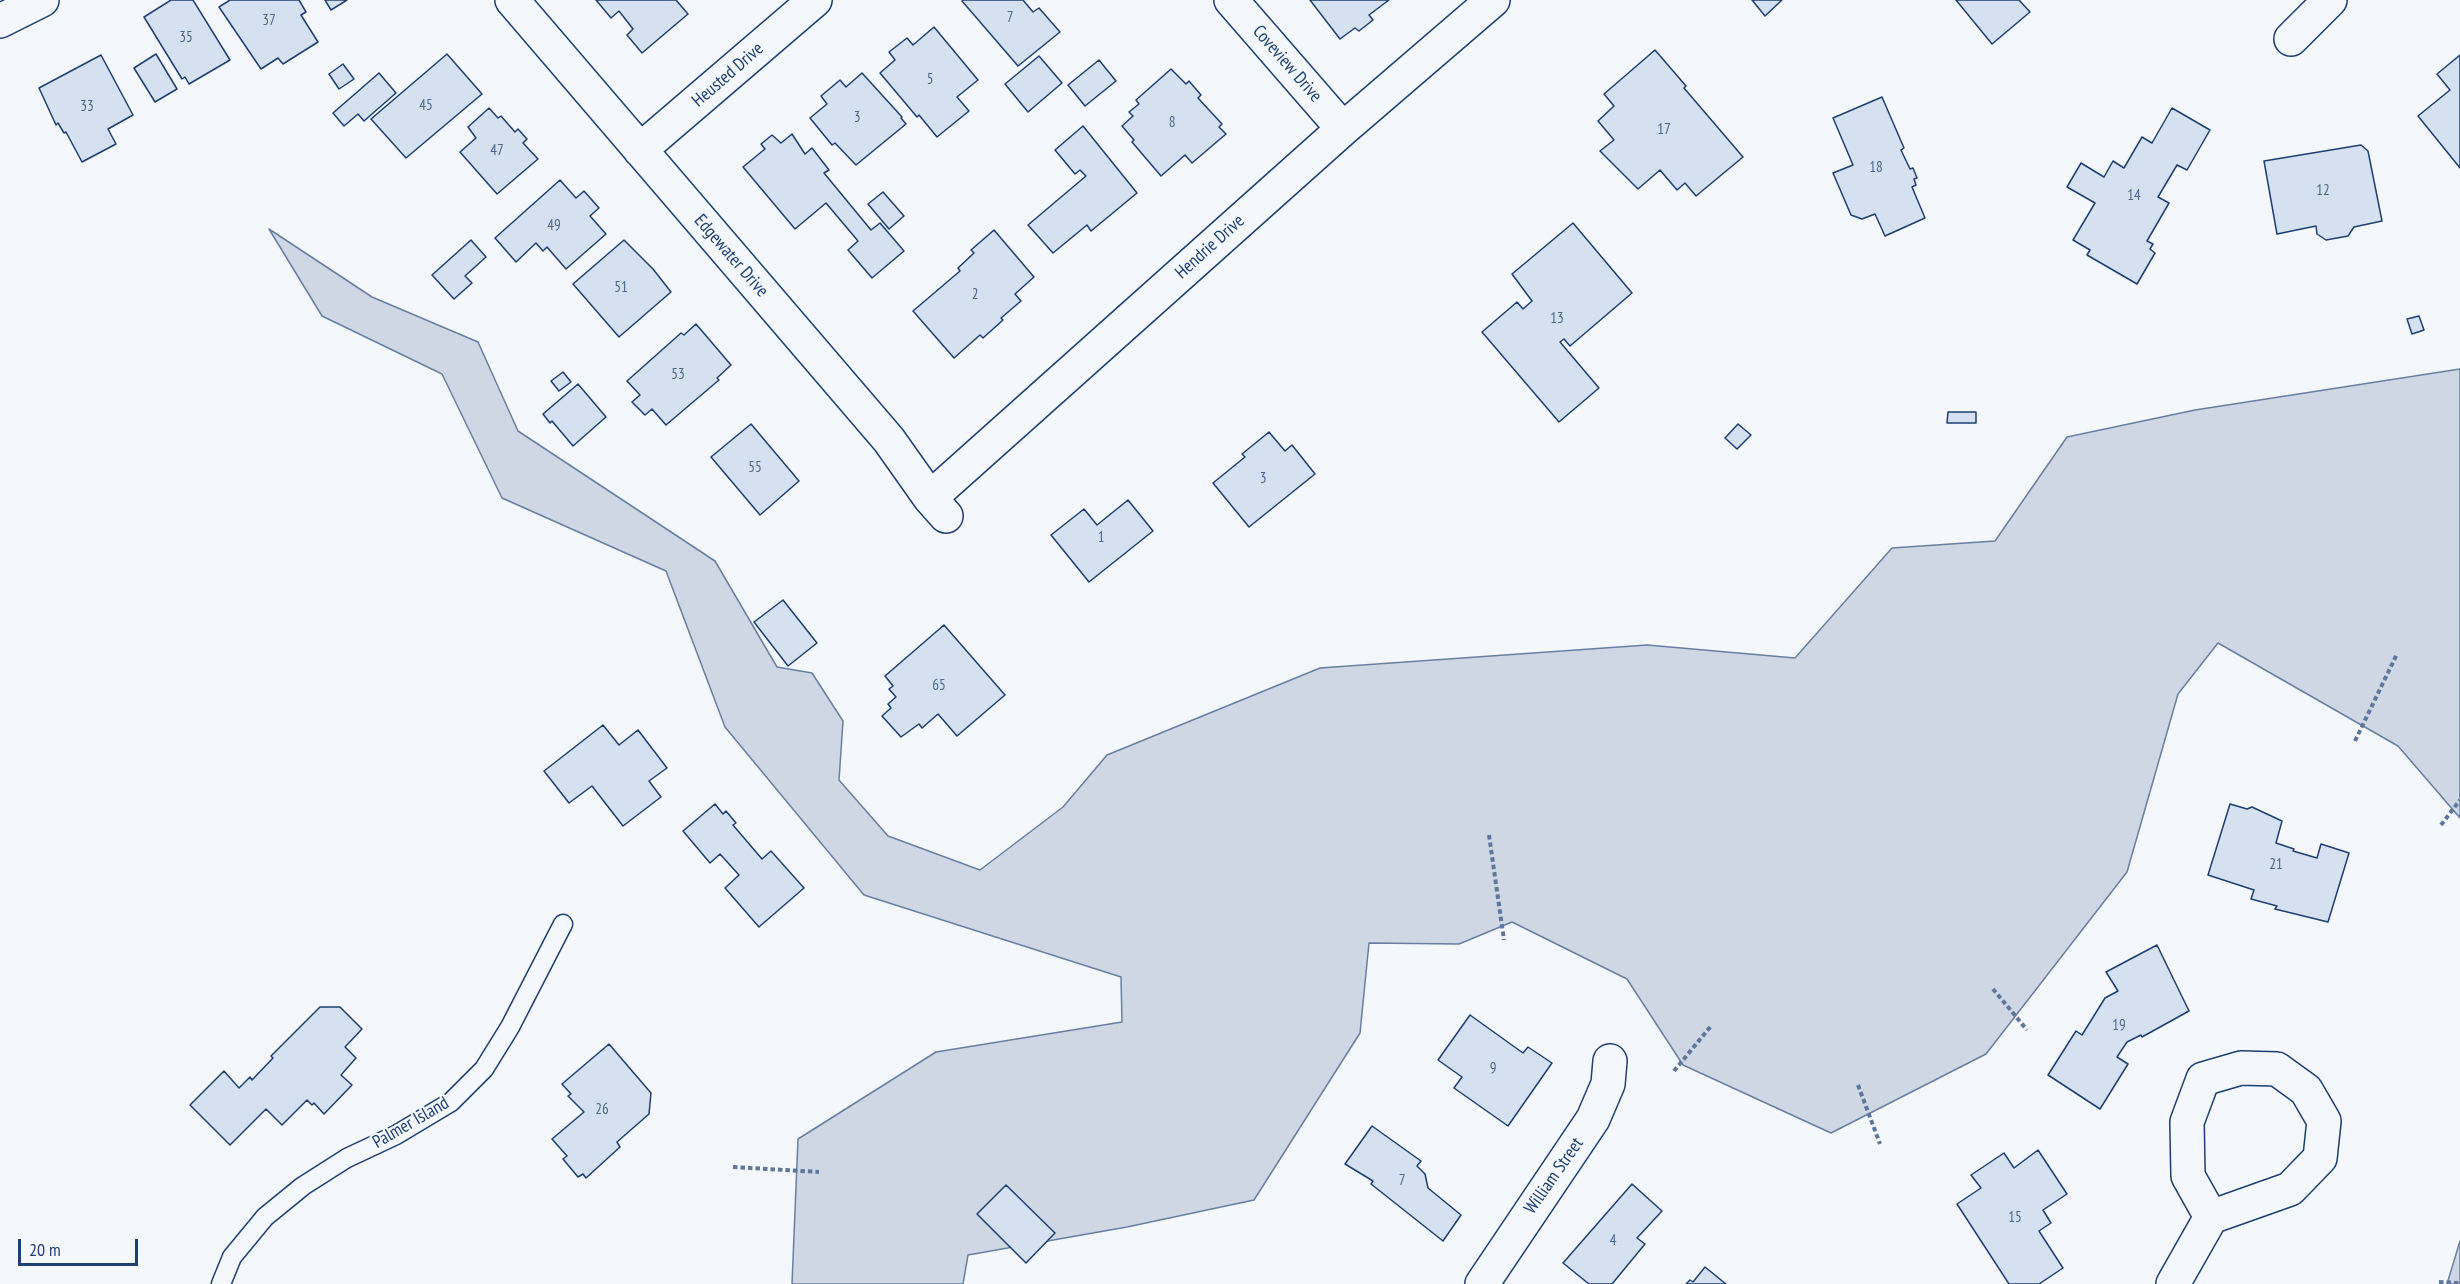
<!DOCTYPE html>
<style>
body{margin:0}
#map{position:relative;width:2460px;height:1284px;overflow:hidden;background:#f4f7fb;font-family:"PT Sans Narrow",sans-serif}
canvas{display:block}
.scale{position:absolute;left:18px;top:1239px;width:120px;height:27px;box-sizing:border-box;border:3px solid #1d3f73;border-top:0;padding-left:8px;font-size:18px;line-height:21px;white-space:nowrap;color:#1d3f73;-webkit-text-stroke:4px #f4f7fb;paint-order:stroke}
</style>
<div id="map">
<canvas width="2460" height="1284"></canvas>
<div class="scale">20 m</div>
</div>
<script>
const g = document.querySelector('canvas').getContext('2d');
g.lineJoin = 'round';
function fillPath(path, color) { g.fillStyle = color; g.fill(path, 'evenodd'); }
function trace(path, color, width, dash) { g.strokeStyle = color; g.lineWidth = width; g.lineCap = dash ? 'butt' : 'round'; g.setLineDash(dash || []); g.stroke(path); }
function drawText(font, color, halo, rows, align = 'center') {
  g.font = font + ' "PT Sans Narrow",sans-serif'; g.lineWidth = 4.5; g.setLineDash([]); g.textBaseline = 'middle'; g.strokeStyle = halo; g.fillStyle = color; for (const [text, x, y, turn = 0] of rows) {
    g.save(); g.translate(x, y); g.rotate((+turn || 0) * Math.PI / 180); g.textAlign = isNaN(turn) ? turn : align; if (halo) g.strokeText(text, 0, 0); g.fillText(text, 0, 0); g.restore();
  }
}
const water = new Path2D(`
 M269 229 372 297 478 342 518 431 715 561 777 667 812 673 843 721 839 780 888 836 980 870 1063 807 1107 755 1320 668 1647 645 1795 658 1892 548 1995 541 2067 437 2195 410 2460 369V818L2398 746 2218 643 2178 694 2127 872 1986 1054 1831 1133 1683 1065 1627 979 1512 922 1459 944 1369 943 1360 1033 1254 1200 1127 1227 968 1255 963 1284H792L798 1139 936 1052 1122 1022 1121 977 864 895 725 727 666 571 502 498 442 374 322 316Z
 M2460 1241V1284H2447Z`);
fillPath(water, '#cfd7e4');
trace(water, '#687fa3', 1.5);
const building = new Path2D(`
 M171 0H193L230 60 189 84 185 77 182 79 144 17Z
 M230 0H299L306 12 301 15 318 42 283 64 278 58 261 69 219 7Z
 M325 0H347L331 10Z
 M596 0H676L688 14 642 53 627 35 633 29 619 11 611 18Z
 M963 0H1023L1033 12 1039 8 1060 32 1018 66 962 1Z
 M1310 0H1389L1369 15 1373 20 1359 31 1355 28 1340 39Z
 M1752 0H1782L1765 16Z
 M1956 0H2019L2030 12 1992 44Z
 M934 27 978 80 957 97 969 111 937 137 919 115 917 117 880 73 895 60 889 52 907 38 913 45Z
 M1655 50 1686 86 1684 88 1743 157 1696 196 1685 183 1677 190 1660 170 1638 189 1600 151 1614 140 1598 121 1614 106 1604 94Z
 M156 54 177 89 155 102 134 68Z
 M447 54 482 94 406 158 371 119Z
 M101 55 133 115 108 129 116 144 82 162 66 132 64 133 58 123 56 125 39 88Z
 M2460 55V168L2418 116 2450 90 2437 74Z
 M1039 56 1062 83 1028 112 1005 84Z
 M1099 60 1116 81 1085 106 1068 85Z
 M343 64 354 79 339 89 329 74Z
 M1171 69 1186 84 1189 81 1201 95 1198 98 1222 124 1219 127 1226 134 1192 163 1185 155 1161 176 1132 142 1134 140 1122 126 1133 116 1129 112 1139 104 1136 100Z
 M379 73 396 93 364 121 358 114 344 126 333 113Z
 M862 73 902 117 901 118 906 124 856 165 835 143 832 145 810 118 827 104 821 96 840 80 846 87Z
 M1882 97 1904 148 1901 150 1910 169 1913 168 1917 178 1914 179 1916 185 1912 187 1925 218 1885 236 1875 214 1862 219 1851 215 1833 173 1853 165 1833 118Z
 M489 108 498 118 501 116 515 132 518 129 527 139 523 143 538 159 497 194 460 152 476 138 468 127Z
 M2172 108 2210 130 2187 170 2177 165 2158 197 2169 203 2147 241 2153 244 2150 249 2155 253 2137 284 2087 255 2090 250 2073 240 2095 203 2067 187 2081 163 2104 177 2113 161 2124 168 2142 137 2152 143Z
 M1083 126 1137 193 1091 231 1087 225 1053 253 1028 225 1086 176 1080 170 1075 174 1055 150Z
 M792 134 805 154 812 148 829 170 824 173 871 230 880 223 904 251 872 278 848 250 858 241 826 203 795 229 743 167 765 149 761 144 772 135 781 143Z
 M2361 145 2368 151 2382 221 2354 227 2348 236 2326 240 2317 234 2316 226 2277 234 2264 161Z
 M560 180 576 198 584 191 599 208 590 216 606 234 566 269 547 247 543 251 536 243 516 262 495 238Z
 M883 192 904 216 889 229 868 204Z
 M1573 223 1632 293 1570 346 1564 339 1560 342 1599 388 1559 422 1482 332 1517 302 1523 309 1532 301 1512 274Z
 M994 230 1034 277 1015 294 1021 301 1001 318 1003 320 983 338 980 335 954 358 913 311 960 271 958 268 974 253 971 250Z
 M471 240 486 257 465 276 472 283 454 299 432 275Z
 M624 240 653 269 671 292 619 337 573 284Z
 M2419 316 2424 330 2412 334 2407 319Z
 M696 324 731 365 717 378 719 380 666 425 652 409 645 415 632 402 640 395 627 381 681 333 684 335Z
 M563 372 571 382 559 391 551 381Z
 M578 384 606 417 573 446 552 421 550 423 543 414Z
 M1948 412H1976V423H1947Z
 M751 424 799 481 760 515 711 457Z
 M1738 424 1751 435 1737 449 1725 438Z
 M1269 432 1285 451 1292 445 1315 474 1249 527 1213 483 1245 457 1242 454Z
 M1128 500 1153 531 1089 582 1051 535 1084 509 1097 525Z
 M783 600 817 643 788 666 754 622Z
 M944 625 1005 695 957 736 938 714 922 728 919 724 901 737 882 716 891 708 888 704 896 697 889 689 893 686 885 676Z
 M603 725 619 745 638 730 667 768 649 781 661 797 623 826 592 786 569 803 544 771Z
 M715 804 723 814 726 811 736 823 733 825 762 859 771 851 804 888 759 927 725 888 739 875 720 854 710 863 683 831Z
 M2230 804 2247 809 2252 807 2282 821 2276 843 2294 849 2293 851 2317 858 2321 844 2349 853 2328 922 2275 909 2277 906 2251 899 2254 890 2208 875Z
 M2157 945 2189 1011 2142 1037 2141 1035 2127 1042 2117 1057 2128 1064 2100 1109 2048 1075 2076 1031 2082 1035 2105 998 2118 991 2106 972Z
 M320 1007H340L362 1029 345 1047 356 1058 341 1075 352 1085 324 1114 314 1103 312 1105 307 1100 282 1125 266 1109 230 1145 190 1105 224 1071 239 1088 250 1077 252 1080 273 1058 271 1056Z
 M1470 1015 1523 1053 1528 1047 1552 1063 1508 1126 1454 1088 1462 1077 1438 1060Z
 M609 1044 651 1093 649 1114 617 1142 620 1147 586 1178 583 1174 578 1177 563 1159 567 1156 552 1139 584 1112 568 1096 571 1094 562 1084Z
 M1372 1126 1421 1161 1417 1166 1425 1174 1428 1188 1461 1215 1443 1241 1371 1184 1373 1181 1345 1164Z
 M2038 1150 2067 1194 2043 1210 2051 1223 2039 1231 2063 1268 2039 1284H2009L1957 1204 1981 1188 1971 1175 2004 1153 2014 1168Z
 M1632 1184 1662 1211 1637 1238 1645 1244 1612 1284H1589L1563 1263Z
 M1006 1185 1055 1233 1026 1263 977 1214Z
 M1705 1267 1726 1284H1686L1690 1280 1693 1282Z`);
fillPath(building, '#d5e0f0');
trace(building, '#1d3f73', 1.5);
const lane = new Path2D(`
 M221 1284 232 1257 265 1217 303 1186 347 1158 396 1135 451 1102 484 1069 510 1027 563 924`);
const street = new Path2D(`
 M512 0 889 440 930 498 946 516
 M1231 0 1343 129
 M0 21 42 0
 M2291 39 2330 0
 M640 150 815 0
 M930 498 1343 129 1493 0
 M1482 1284 1593 1119 1608 1084 1610 1061
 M2173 1284 2211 1217 2290 1189 2320 1158 2324 1121 2306 1090 2277 1069 2241 1068 2203 1079 2187 1122 2188 1176 2211 1217`);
trace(lane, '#1d3f73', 21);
trace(street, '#1d3f73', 36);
trace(new Path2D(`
 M2355 741 2397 654
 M2441 825 2460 800
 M1489 835 1504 940
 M1993 989 2027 1030
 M1674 1071 1711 1026
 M1858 1085 1880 1144
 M733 1167 819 1172
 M2439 1282 2460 1283`), '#5e769c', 4, [4.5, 3]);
trace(lane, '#f4f7fb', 18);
trace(street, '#f4f7fb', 33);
drawText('15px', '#4b6792', null, [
 ["7",1010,18],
 ["37",269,21],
 ["35",186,38],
 ["5",930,80],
 ["45",426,106],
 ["33",87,107],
 ["3",857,118],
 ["8",1172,123],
 ["17",1664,130],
 ["47",497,151],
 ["18",1876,168],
 ["12",2323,191],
 ["14",2134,196],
 ["49",554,226],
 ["51",621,288],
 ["2",975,295],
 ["13",1557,319],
 ["53",678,375],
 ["55",755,468],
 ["3",1263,479],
 ["1",1101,538],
 ["65",939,686],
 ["21",2276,865],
 ["19",2119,1026],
 ["9",1493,1069],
 ["26",602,1110],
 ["7",1402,1181],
 ["15",2015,1218],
 ["4",1613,1241]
]);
drawText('18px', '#1d3f73', '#f4f7fb', [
 ["Coveview Drive",1287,64,49],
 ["Heusted Drive",728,75,-41],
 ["Hendrie Drive",1210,247,-42],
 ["Edgewater Drive",731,256,49],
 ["Palmer Island",411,1123,-30],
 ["William Street",1554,1176,-55]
]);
</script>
